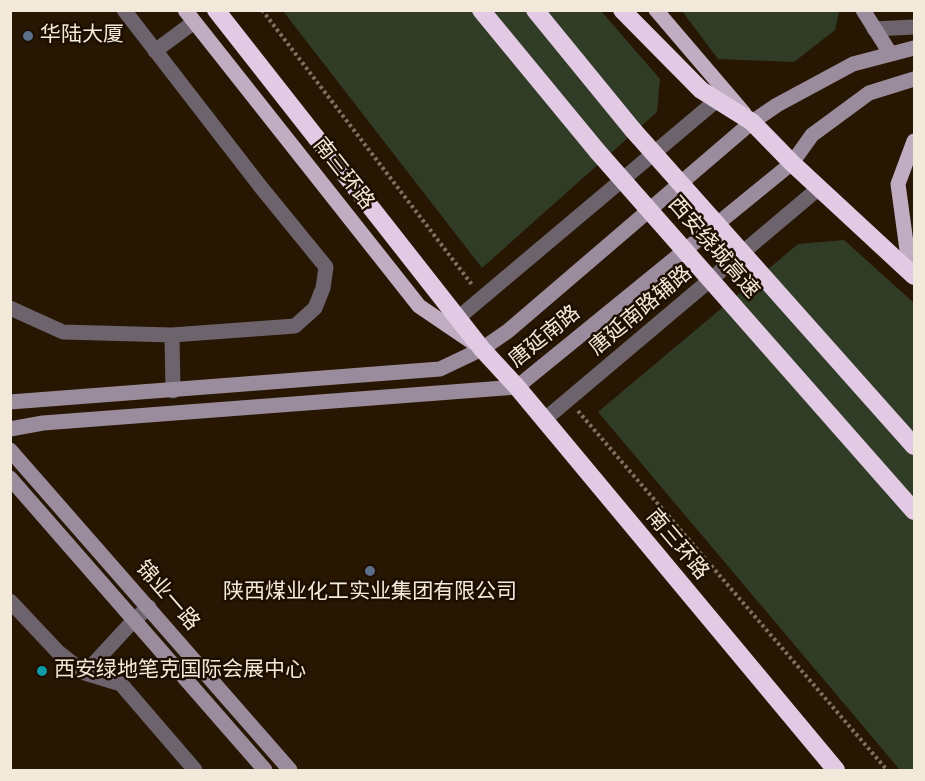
<!DOCTYPE html>
<meta charset="utf-8">
<style>
body{margin:0}
#map{position:relative;width:925px;height:781px;overflow:hidden;background:#271702;font-family:"DejaVu Sans",sans-serif}
canvas{display:block}
.frame{position:absolute;inset:0;border:12px solid #f3e9db;pointer-events:none}
</style>
<div id="map">
<canvas width="925" height="781"></canvas>
<div class="frame"></div>
</div>
<script>
const g = document.querySelector('canvas').getContext('2d');
g.lineJoin = 'round';
function fillPath(path, color) { g.fillStyle = color; g.fill(path, 'evenodd'); }
function trace(path, color, width, dash) { g.strokeStyle = color; g.lineWidth = width; g.lineCap = dash ? 'butt' : 'round'; g.setLineDash(dash || []); g.stroke(path); }
function drawText(font, color, halo, rows, align = 'center') {
  g.font = font + ' "DejaVu Sans","Noto Sans SC",sans-serif'; g.lineWidth = 5; g.setLineDash([]); g.textBaseline = 'middle'; g.strokeStyle = halo; g.fillStyle = color; for (const [text, x, y, turn = 0] of rows) {
    g.save(); g.translate(x, y); g.rotate((+turn || 0) * Math.PI / 180); g.textAlign = isNaN(turn) ? turn : align; if (halo) g.strokeText(text, 0, 0); g.fillText(text, 0, 0); g.restore();
  }
}
fillPath(new Path2D(`
 M283 11H601L660 79 657 112 482 268Z
 M838 11 839 13 835 30 794 62 718 59 682 11Z
 M844 240 914 303V770H900L598 412 798 244Z`), '#313c26');
trace(new Path2D(`
 M262 10 473 286
 M519 343 529 356
 M578 411 887 770`), '#807260', 4, [3, 3]);
trace(new Path2D(`
 M874 29 914 27
 M155 51 194 22
 M10 308 63 332 172 335 295 326 315 308 323 288 326 267 260 186 124 10
 M458 318 717 100
 M172 335 173 391
 M544 420 819 188
 M10 601 58 652 85 673 121 684 195 770
 M85 673 134 620 149 607`), '#6c636d', 15);
trace(new Path2D(`
 M863 10 890 53
 M10 402 440 369 482 349 508 331 752 122 777 105 853 64 914 48
 M10 429 43 423 517 387 792 163 812 135 869 93 914 79
 M10 450 290 770
 M10 478 265 770`), '#9b8c9d', 15);
trace(new Path2D(`
 M185 10 419 306 472 342
 M656 10 744 113
 M910 272 898 184 914 141`), '#c0adc2', 15);
trace(new Path2D(`
 M216 10 482 349 517 387 836 770
 M481 10 598 152
 M535 10 633 130
 M622 10 701 90 752 122 792 163 914 276`), '#e2cae4', 18);
trace(new Path2D(`
 M633 130 914 446
 M598 152 914 511`), '#e2cae4', 18);
for (const [x, y, r, color] of [
 [28,36,6,"#5c6f8a"],
 [370,571,6,"#5c6f8a"],
 [42,671,6,"#0f9aa8"]
]) { const dot = new Path2D(); dot.arc(x, y, r, 0, 2 * Math.PI); g.fillStyle = color; g.fill(dot); trace(dot, '#1d0e00', 2); }
drawText('21px', '#f3e9db', '#1d0e00', [
 ["华陆大厦",40,36],
 ["陕西煤业化工实业集团有限公司",370,593,"center"],
 ["西安绿地笔克国际会展中心",54,671]
], 'left');
drawText('21px', '#f3e9db', '#1d0e00', [
 ["南三环路",343,174,52],
 ["西安绕城高速",713,248,49],
 ["唐延南路辅路",641,311,-40],
 ["唐延南路",545,337,-39],
 ["南三环路",677,545,50],
 ["锦业一路",167,596,49]
]);
</script>
